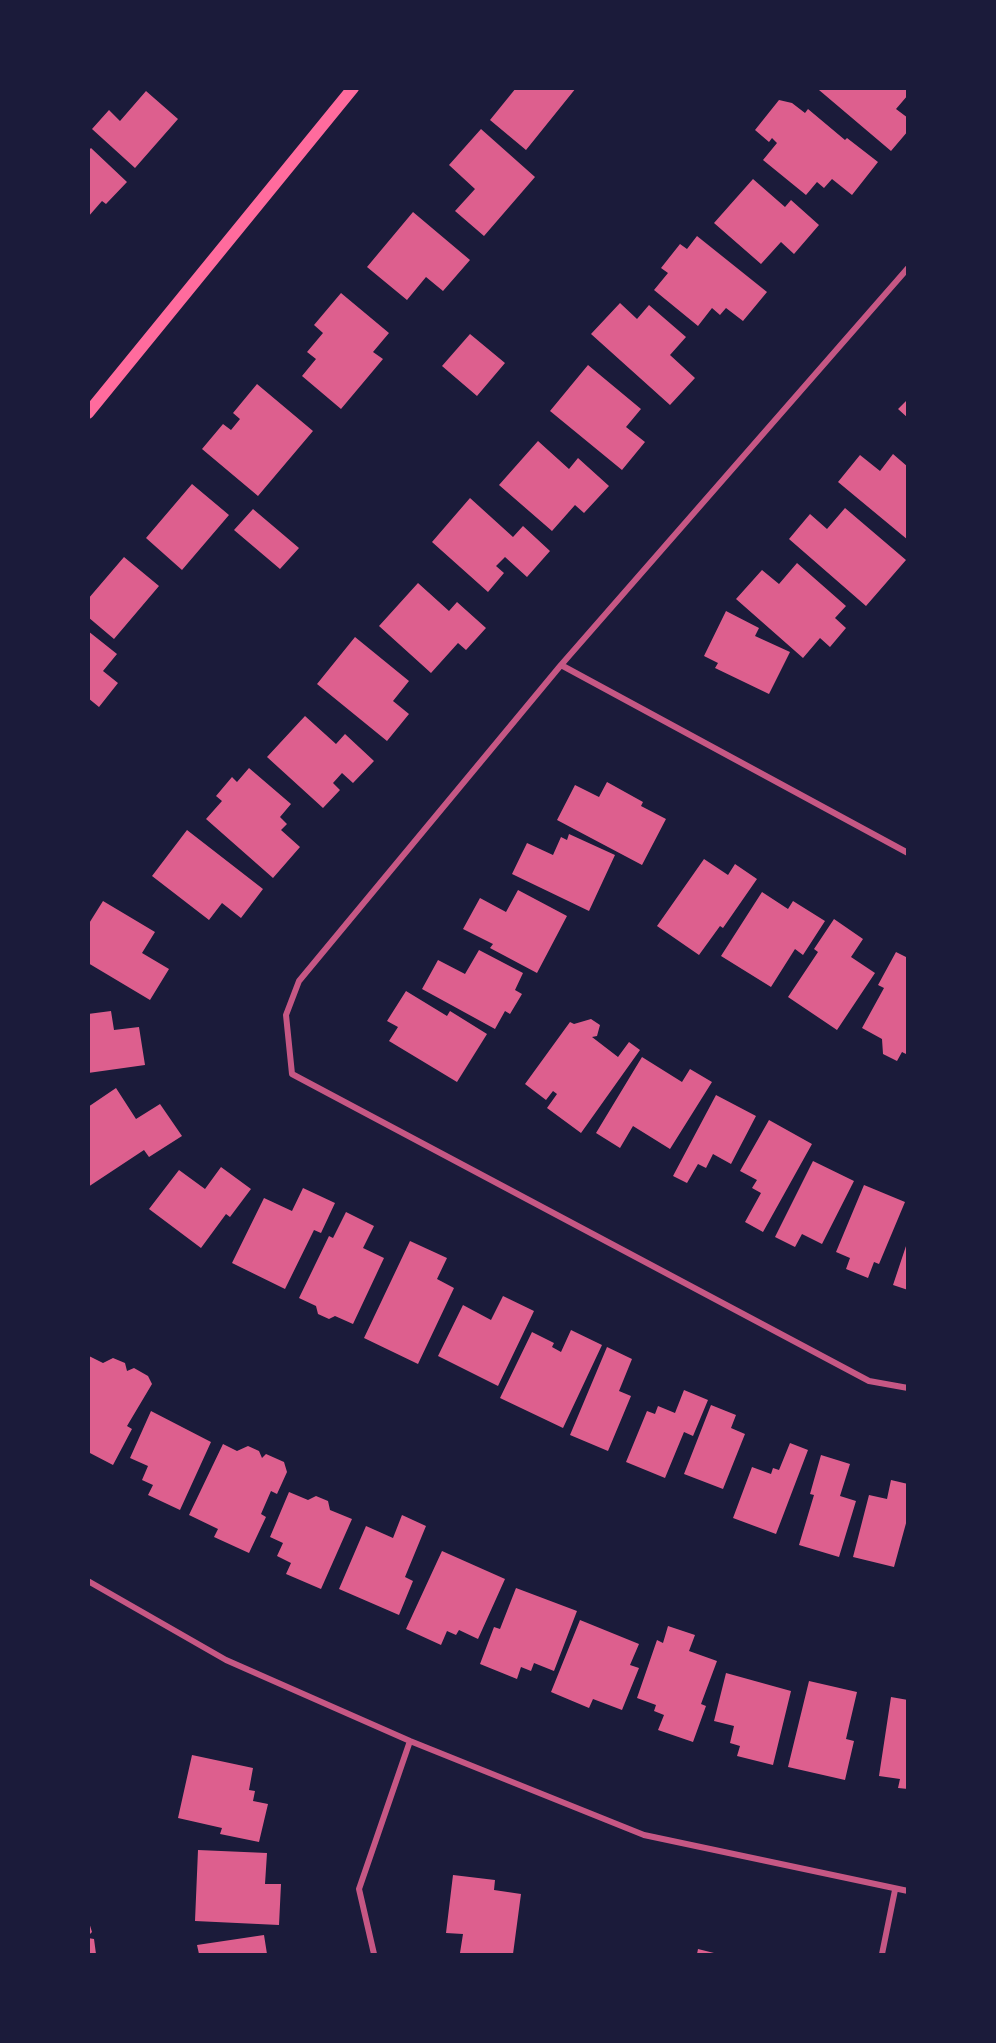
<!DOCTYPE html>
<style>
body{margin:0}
#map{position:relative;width:996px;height:2043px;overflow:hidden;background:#1b1b3a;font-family:"Fira Sans",sans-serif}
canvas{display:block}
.frame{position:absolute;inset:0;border:90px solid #1b1b3a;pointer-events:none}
</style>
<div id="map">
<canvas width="996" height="2043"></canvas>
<div class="frame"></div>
</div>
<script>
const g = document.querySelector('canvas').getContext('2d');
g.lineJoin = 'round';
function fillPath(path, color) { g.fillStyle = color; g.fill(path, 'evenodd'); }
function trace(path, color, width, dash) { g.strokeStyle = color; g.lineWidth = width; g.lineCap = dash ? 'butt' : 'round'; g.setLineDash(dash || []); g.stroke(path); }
fillPath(new Path2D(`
 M516 88H576L526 150 490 120Z
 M820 88H908V95L896 109 908 118V131L891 151 819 90Z
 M146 91 178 119 135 168 92 129 109 110 120 121Z
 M779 100 792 103 805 113 808 109 845 140 847 138 878 162 852 195 832 179 824 188 817 182 806 195 763 160 777 143 772 138 769 142 755 130Z
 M481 129 535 177 484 236 455 211 475 189 449 165Z
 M91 148 127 182 106 204 102 201 88 217V151Z
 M753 179 785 207 791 200 819 225 794 254 781 242 761 264 714 223Z
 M413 212 470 260 443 291 426 277 407 300 367 267Z
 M697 236 767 292 743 321 726 308 720 315 712 308 698 326 654 290 668 273 661 268 680 244 687 249Z
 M341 293 389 333 373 352 383 359 341 409 302 376 316 359 307 352 323 333 314 325Z
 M620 303 637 319 649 305 686 337 670 355 695 378 670 405 591 334Z
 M470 334 505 363 477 396 442 366Z
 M588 365 641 409 626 427 645 442 622 470 550 411Z
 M257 384 313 431 258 496 202 449 223 424 231 430 240 419 233 413Z
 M908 399V418L898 409Z
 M538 441 569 469 578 458 609 486 584 513 575 505 552 531 499 485Z
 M893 454 908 467V540L838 482 860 455 880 471Z
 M192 484 229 515 182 570 146 538Z
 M470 498 513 537 523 526 550 551 527 577 505 557 496 566 504 573 488 592 432 542Z
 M845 508 906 560 866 606 789 539 810 514 827 529Z
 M253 509 299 548 280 569 234 530Z
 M124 557 159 586 114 639 88 617V599Z
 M797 563 846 606 835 618 846 628 830 647 820 638 803 658 736 599 762 570 779 584Z
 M418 583 449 611 457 602 486 628 466 650 458 643 431 673 379 626Z
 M726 611 759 628 755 636 790 652 769 694 715 668 718 663 704 656Z
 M88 631 117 654 103 671 118 683 99 707 88 698Z
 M355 637 409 681 393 701 409 714 387 741 317 684Z
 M305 716 336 744 345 734 374 761 353 783 342 773 333 783 340 790 323 808 267 757Z
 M249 768 291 804 280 817 287 824 281 830 300 847 273 878 206 819 222 801 216 796 232 777 237 782Z
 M607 782 643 802 641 806 666 819 642 865 557 820 575 785 599 797Z
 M187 830 263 889 241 918 222 903 209 920 152 876Z
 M569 834 615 855 589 911 512 874 527 843 553 855 561 837 567 840Z
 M704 859 728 875 735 864 757 879 723 928 720 926 699 955 657 926Z
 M518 890 567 916 537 973 490 948 493 944 463 929 480 898 506 912Z
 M762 892 788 909 793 901 825 921 803 955 795 949 771 987 721 956Z
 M103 901 155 932 142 953 169 969 150 1000 88 963V925Z
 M834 919 863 939 851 957 875 973 837 1030 788 997 818 952 814 949Z
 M479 950 523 973 515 990 522 994 510 1014 505 1011 495 1029 422 989 438 960 465 974Z
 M896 952 908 958V1055L902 1052 897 1061 883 1054 882 1039 862 1028 884 988 878 985Z
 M406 991 447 1016 450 1011 487 1034 457 1082 389 1041 398 1027 387 1021Z
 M111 1011 114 1030 139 1027 145 1065 88 1073V1014Z
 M591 1019 600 1025 597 1036 592 1037 618 1057 629 1042 640 1050 581 1133 547 1108 557 1094 553 1091 546 1100 525 1084 570 1022 574 1024Z
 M642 1057 682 1082 690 1069 712 1082 670 1149 633 1126 620 1148 596 1133Z
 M116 1088 136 1119 160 1104 182 1136 149 1157 144 1150 88 1187V1107Z
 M716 1095 756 1116 731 1164 713 1154 706 1168 698 1164 687 1183 673 1176Z
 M769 1120 812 1144 763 1232 745 1222 761 1193 752 1188 757 1180 740 1171Z
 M813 1161 854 1181 822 1244 802 1234 795 1247 775 1237Z
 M221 1167 251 1189 230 1217 226 1214 201 1248 149 1209 179 1170 205 1189Z
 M864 1185 905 1202 879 1264 874 1262 868 1278 846 1269 850 1258 836 1252Z
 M303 1188 335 1203 321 1233 314 1230 285 1289 232 1263 264 1198 292 1211Z
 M346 1212 374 1226 363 1248 384 1258 353 1324 335 1316 329 1319 318 1314 316 1306 299 1298 329 1236 333 1238Z
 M410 1241 447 1258 437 1279 454 1288 418 1364 364 1338Z
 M907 1243H908V1290L893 1285Z
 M503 1296 534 1311 498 1386 438 1356 463 1305 491 1320Z
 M571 1330 602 1345 563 1428 500 1398 532 1332 554 1343 552 1347 561 1352Z
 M607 1347 632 1359 619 1391 631 1396 608 1451 570 1435Z
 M89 1356 103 1363 113 1358 125 1363 127 1371 134 1368 148 1376 152 1384 127 1426 132 1429 113 1465 88 1452Z
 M684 1390 708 1400 693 1436 684 1432 665 1478 626 1462 647 1411 655 1414 658 1406 675 1413Z
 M711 1405 736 1415 731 1428 745 1434 723 1489 684 1474Z
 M151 1411 211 1442 180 1510 148 1495 153 1485 142 1480 148 1466 130 1458Z
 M790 1443 808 1450 776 1534 733 1518 752 1467 771 1474 773 1468 779 1470Z
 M223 1444 237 1451 248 1446 259 1451 262 1458 266 1454 284 1462 287 1472 277 1494 271 1491 261 1514 266 1517 249 1553 214 1537 218 1529 189 1515Z
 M821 1455 850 1464 840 1496 856 1501 839 1557 799 1545 814 1495 810 1494Z
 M891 1480 908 1484V1516L894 1567 853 1557 869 1495 887 1499Z
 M289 1492 308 1500 316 1496 328 1501 330 1510 352 1519 321 1589 286 1574 291 1563 277 1556 283 1543 270 1537Z
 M402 1515 426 1526 405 1577 413 1581 399 1615 339 1589 366 1526 393 1538Z
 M442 1551 505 1579 478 1639 459 1630 456 1635 447 1631 441 1645 406 1629Z
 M516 1588 577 1611 554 1671 534 1663 531 1671 521 1667 517 1679 480 1664 494 1627 500 1629Z
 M580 1620 639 1644 630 1665 639 1668 622 1710 593 1699 589 1708 551 1692Z
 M668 1626 695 1635 689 1651 717 1661 701 1704 706 1706 693 1742 658 1730 664 1715 654 1711 656 1705 637 1698 657 1640 663 1643Z
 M726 1673 791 1691 773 1765 737 1756 740 1746 730 1743 734 1726 714 1721Z
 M809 1681 857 1692 846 1739 854 1741 845 1780 788 1767Z
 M891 1697 908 1700V1789L898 1788 900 1779 879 1776Z
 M192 1755 253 1768 249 1790 255 1791 253 1801 268 1804 259 1842 220 1834 222 1828 178 1818Z
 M198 1850 267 1853 265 1884H281L279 1925 195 1921Z
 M453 1875 495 1880 494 1890 521 1894 513 1954 460 1953 463 1934 446 1933Z
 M88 1919 92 1932 88 1936Z
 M264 1935 267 1954H199L197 1945Z
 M88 1938 94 1939 96 1954H88Z
 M698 1949 718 1954H697Z`), '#dd5f8e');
trace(new Path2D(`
 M908 268 561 665 299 981 286 1015 292 1074 869 1381 908 1388
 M561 665 908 853
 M88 1581 226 1660 410 1741 644 1835 908 1891
 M374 1954 359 1889 410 1741
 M882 1954 895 1890`), '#c65784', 6);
trace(new Path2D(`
 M88 413 353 88`), '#ff6b9d', 12);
</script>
